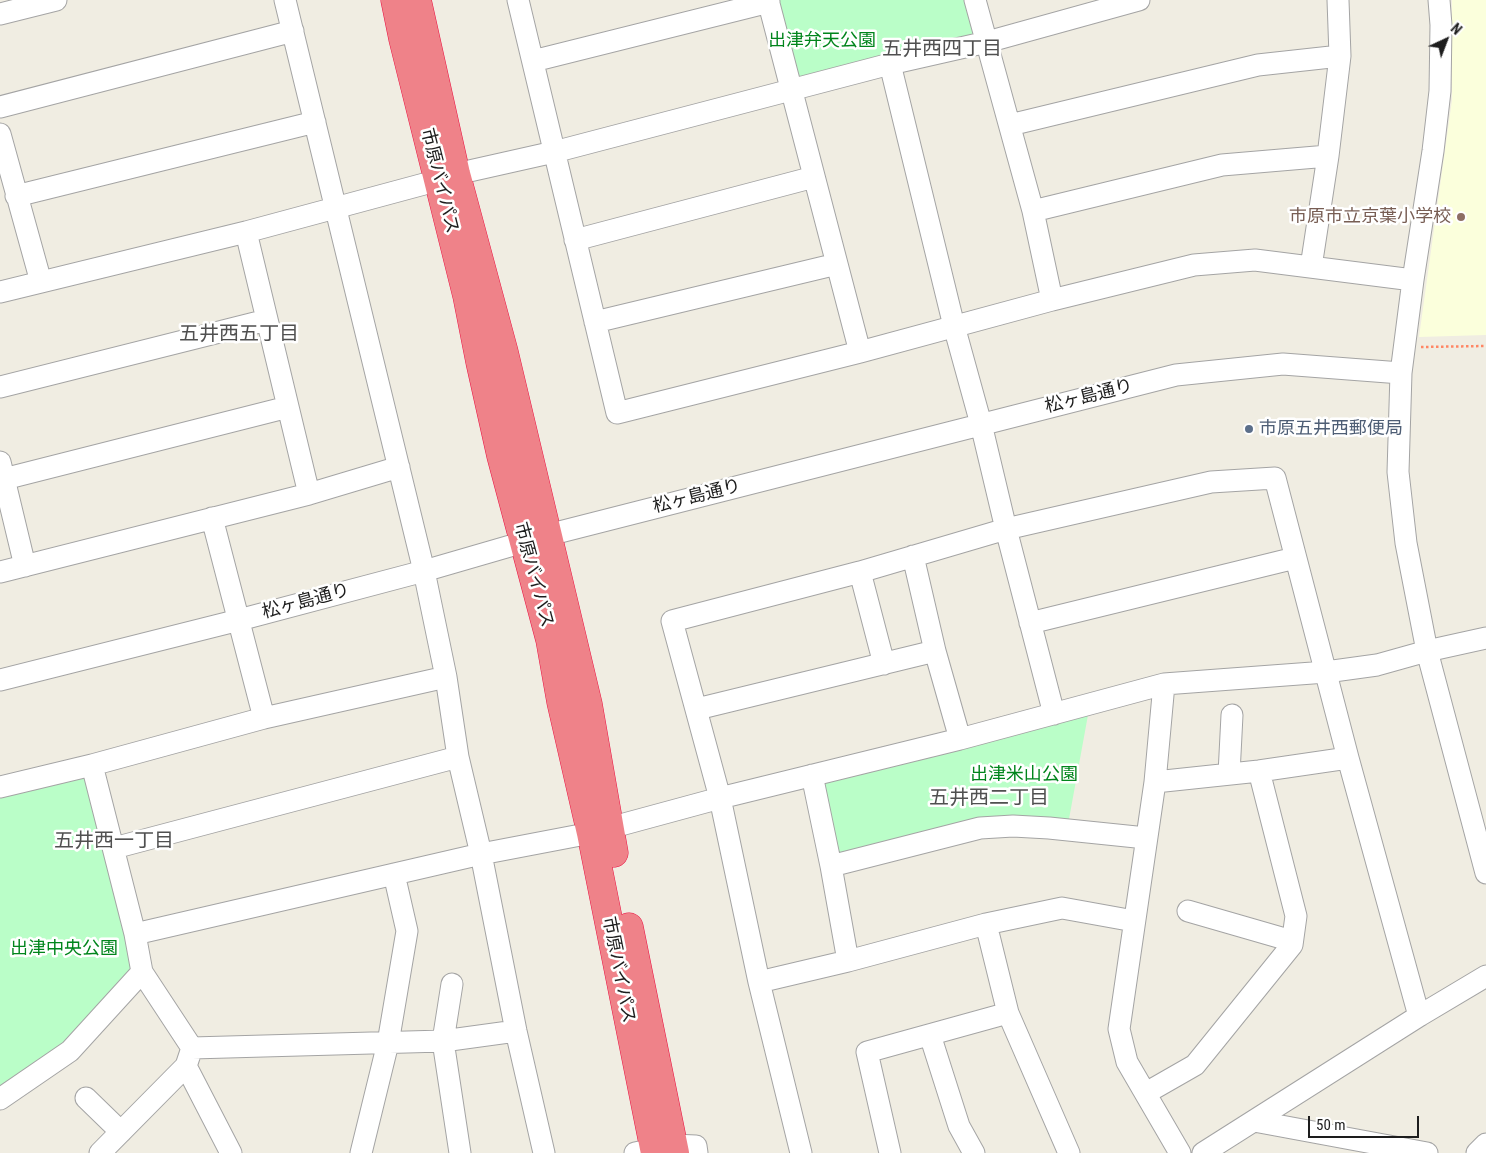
<!DOCTYPE html>
<meta charset="utf-8">
<style>
body{margin:0}
#map{position:relative;width:1486px;height:1153px;overflow:hidden;background:#f0ede2;font-family:"Roboto Condensed",sans-serif}
canvas{display:block}
.north{position:absolute;left:1421px;top:15px;width:50px;height:50px;-webkit-text-stroke:4px #fff;paint-order:stroke;rotate:43deg;font-size:14px;font-weight:700;line-height:20px;text-align:center;color:#1d1d1d}
.north::after{content:'';display:block;margin:auto;width:18px;height:22px;background:#1d1d1d;clip-path:polygon(50% 0,100% 100%,50% 72%,0 100%)}
.scale{position:absolute;left:1308px;top:1116px;width:111px;height:22px;box-sizing:border-box;border:2px solid #1d1d1d;border-top:0;padding-left:6px;font-size:15px;line-height:18px;white-space:nowrap;color:#1d1d1d;-webkit-text-stroke:4px #fff;paint-order:stroke}
</style>
<div id="map">
<canvas width="1486" height="1153"></canvas>
<div class="north">N</div>
<div class="scale">50 m</div>
</div>
<script>
const g = document.querySelector('canvas').getContext('2d');
g.lineJoin = 'round';
function fillPath(path, color) { g.fillStyle = color; g.fill(path, 'evenodd'); }
function trace(path, color, width, dash) { g.strokeStyle = color; g.lineWidth = width; g.lineCap = dash ? 'butt' : 'round'; g.setLineDash(dash || []); g.stroke(path); }
function drawText(font, color, halo, rows, align = 'center') {
  g.font = font + ' "Roboto Condensed","Noto Sans JP",sans-serif'; g.lineWidth = 5; g.setLineDash([]); g.textBaseline = 'middle'; g.strokeStyle = halo; g.fillStyle = color; for (const [text, x, y, turn = 0] of rows) {
    g.save(); g.translate(x, y); g.rotate((+turn || 0) * Math.PI / 180); g.textAlign = isNaN(turn) ? turn : align; if (halo) g.strokeText(text, 0, 0); g.fillText(text, 0, 0); g.restore();
  }
}
fillPath(new Path2D(`
 M1452 0H1486V335L1419 337 1452 100Z`), '#fbffdc');
fillPath(new Path2D(`
 M768 0H976L987 42 792 90Z
 M1090 704 1067 830 1013 826 831 866 812 775Z
 M90 776 135 967 68 1043 0 1091V794Z`), '#bafec8');
const minor = new Path2D(`
 M285 0 424 571 446 677 458 757 481 854 516 1031 544 1153
 M518 0 617 413 860 352 1052 300 1194 265 1255 260 1413 280
 M768 0 860 352
 M975 0 1033 211 1052 300
 M1439 0 1441 25 1440 91 1433 151 1413 280 1401 373 1398 472 1406 543 1427 651 1486 873
 M0 14 56 0
 M533 61 769 2
 M890 64 954 326 981 424 1006 529 1054 714
 M0 107 293 31
 M1010 125 1258 65 1340 56
 M0 134 41 282
 M456 174 554 152 890 64 987 42 1139 0
 M16 196 315 122
 M1033 211 1222 165 1328 156
 M246 232 309 494
 M575 240 814 177
 M1311 267 1328 156 1340 56 1338 0
 M0 292 246 232 439 180
 M595 322 837 264
 M0 387 267 320
 M0 462 25 566
 M4 479 288 407
 M212 518 264 718
 M913 556 935 651 960 739
 M0 572 309 494 399 467
 M860 572 884 664
 M1030 623 1295 558
 M0 680 239 620 424 571 548 535 1176 375 1283 364 1401 373
 M1164 684 1155 782 1119 1029 1127 1062 1180 1153
 M697 709 935 651
 M92 765 135 934 142 972 192 1048
 M1229 774 1232 715
 M812 775 831 866 848 961
 M1155 782 1259 771 1348 758
 M0 787 92 765 264 718 446 677
 M114 848 458 757
 M831 866 980 828 1013 826 1049 828 1146 838
 M1188 911 1292 941
 M986 924 1008 1013 1069 1153
 M135 934 481 854 591 833 720 798 960 739 1164 684 1326 672 1377 665 1427 651 1486 638
 M759 982 848 961 986 924 1062 908 1134 921
 M452 984 443 1041 460 1153
 M930 1035 959 1126 974 1153
 M186 1066 231 1153
 M1146 1093 1195 1065 1292 945 1296 916 1259 771
 M86 1098 121 1132
 M0 1099 70 1051 142 972
 M1254 1121 1427 1153
 M673 1145 696 1146 697 1153
 M100 1153 186 1066 192 1048 443 1041 516 1031
 M361 1153 388 1043 407 931 394 874
 M635 1153 654 1149
 M801 1153 759 982 720 798 672 621 860 572 1006 529 1211 482 1275 478 1348 758 1419 1016
 M890 1153 867 1052 1008 1013
 M1203 1153 1419 1016 1486 976
 M1477 1153 1486 1144`);
const highway = new Path2D(`
 M395 0 403 39 467 296 480 362 501 456 550 640 561 702 591 833 655 1153
 M417 0 456 174 504 352 588 704 614 853
 M629 927 675 1153`);
trace(minor, '#a4a4a4', 23);
trace(highway, '#e91343', 29);
trace(new Path2D(`
 M1421 347 1486 346`), '#ff8664', 2.5, [2.5, 2.5]);
trace(minor, '#fff', 21);
trace(highway, '#ef8289', 28);
for (const [x, y, r, color] of [
 [1461,217,5,"#8d6e63"],
 [1249,429,5,"#5c6f8a"]
]) { const dot = new Path2D(); dot.arc(x, y, r, 0, 2 * Math.PI); g.fillStyle = color; g.fill(dot); trace(dot, '#fff', 2); }
drawText('18px', '#01851c', '#fff', [
 ["出津弁天公園",822,41],
 ["出津米山公園",1024,775],
 ["出津中央公園",64,949]
]);
drawText('18px', '#1d1d1d', '#fff', [
 ["市原バイパス",439,181,76],
 ["松ヶ島通り",1089,397,-14],
 ["松ヶ島通り",697,497,-14],
 ["市原バイパス",533,575,75],
 ["松ヶ島通り",306,602,-15],
 ["市原バイパス",618,970,79]
]);
drawText('18px', '#785e54', '#fff', [
 ["市原市立京葉小学校",1451,217]
], 'right');
drawText('18px', '#4e5e75', '#fff', [
 ["市原五井西郵便局",1259,429]
], 'left');
drawText('20px', '#505050', '#fff', [
 ["五井西四丁目",942,50],
 ["五井西五丁目",239,335],
 ["五井西二丁目",989,799],
 ["五井西一丁目",114,842]
]);
</script>
